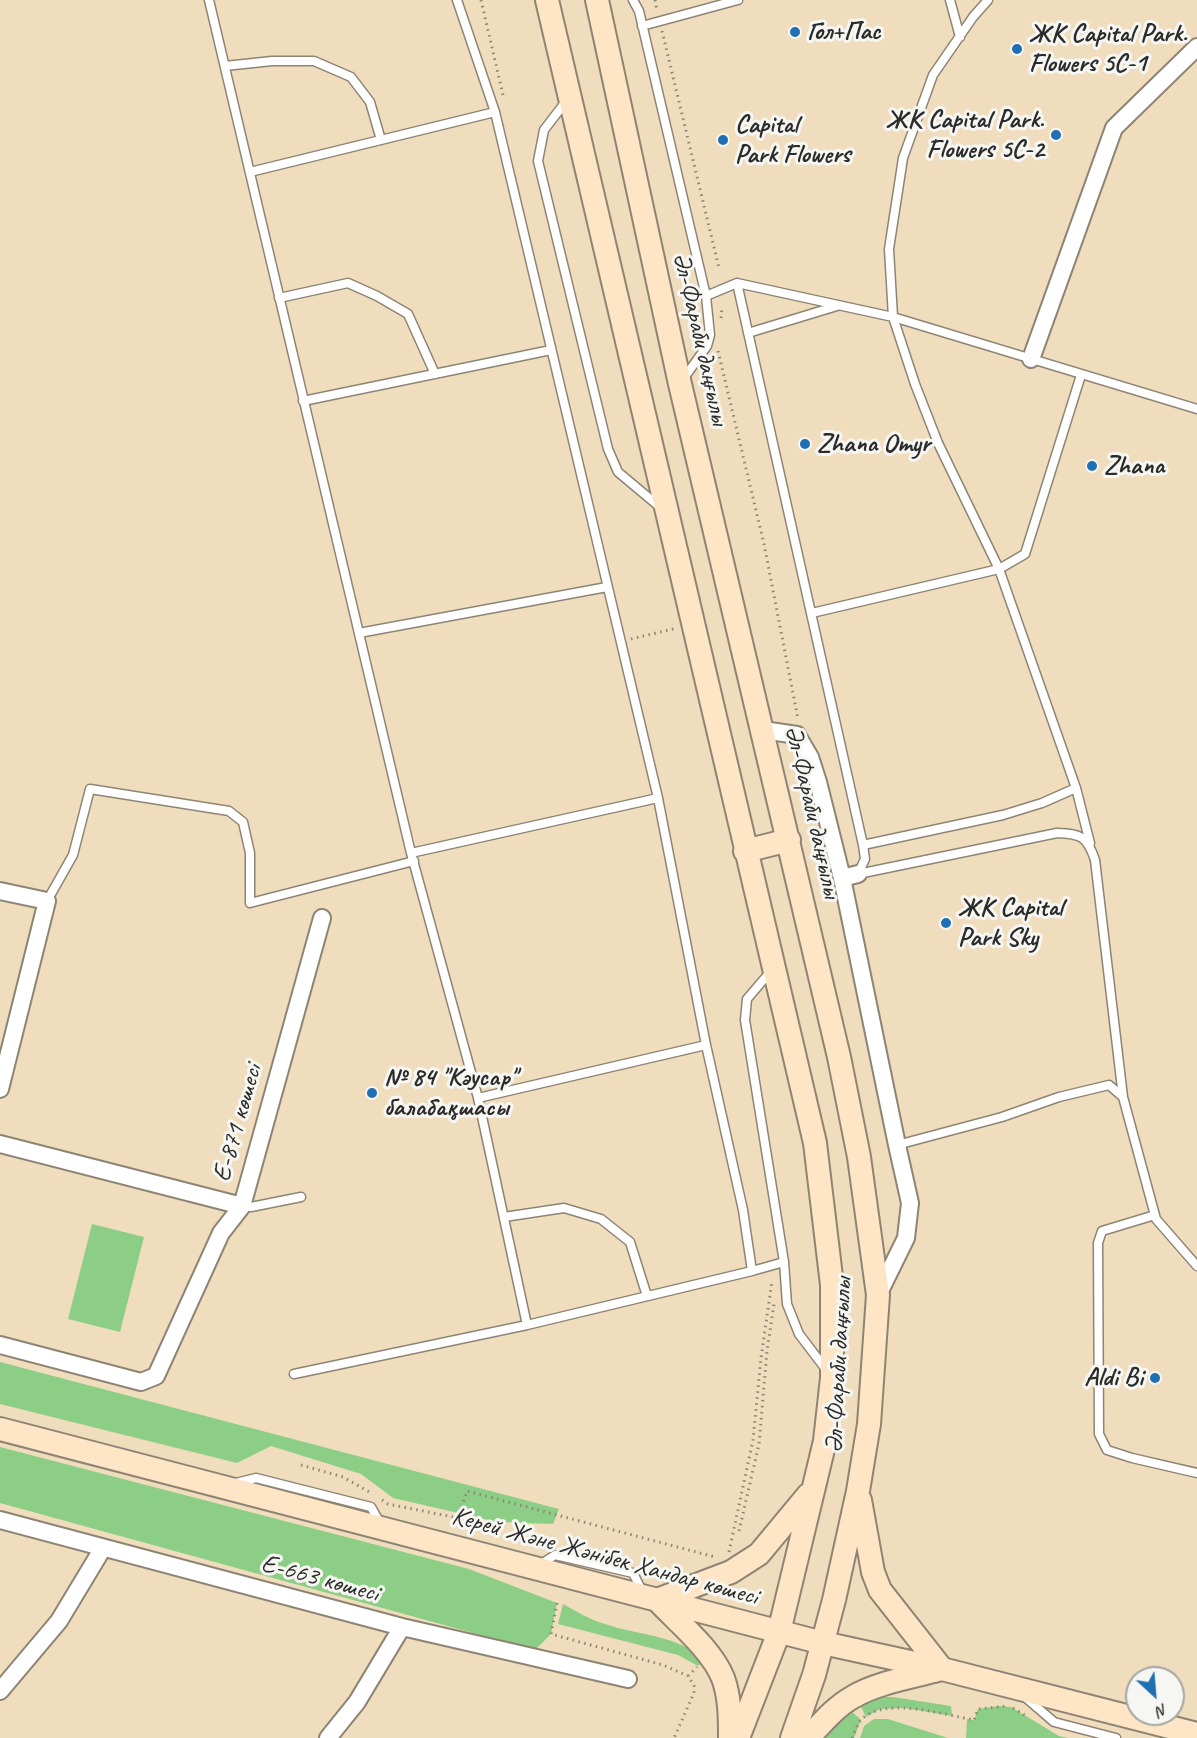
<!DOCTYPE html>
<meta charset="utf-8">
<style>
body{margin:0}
#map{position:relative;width:1197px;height:1738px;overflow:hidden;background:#f0ddbd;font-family:Caveat,sans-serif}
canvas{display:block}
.north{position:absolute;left:1125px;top:1666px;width:60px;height:60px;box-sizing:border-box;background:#f6f6f2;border:2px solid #a5a5a2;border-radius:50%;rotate:154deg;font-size:16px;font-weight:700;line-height:24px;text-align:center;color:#2b2b2b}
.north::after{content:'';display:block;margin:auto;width:21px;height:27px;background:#1f6fb2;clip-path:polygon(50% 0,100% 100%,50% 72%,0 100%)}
</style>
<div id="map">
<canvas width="1197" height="1738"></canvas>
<div class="north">N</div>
</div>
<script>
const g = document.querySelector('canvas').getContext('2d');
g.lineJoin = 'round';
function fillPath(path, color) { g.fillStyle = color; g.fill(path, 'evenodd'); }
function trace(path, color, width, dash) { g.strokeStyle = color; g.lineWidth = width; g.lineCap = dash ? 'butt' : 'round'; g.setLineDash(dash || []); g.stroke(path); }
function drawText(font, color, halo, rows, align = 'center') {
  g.font = font + ' Caveat,sans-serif'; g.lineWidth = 6; g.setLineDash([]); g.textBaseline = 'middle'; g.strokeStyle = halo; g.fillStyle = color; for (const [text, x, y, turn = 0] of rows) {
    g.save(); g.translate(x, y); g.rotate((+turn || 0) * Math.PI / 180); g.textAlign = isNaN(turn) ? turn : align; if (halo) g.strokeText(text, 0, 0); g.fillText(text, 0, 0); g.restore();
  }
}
fillPath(new Path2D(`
 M92 1224 144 1237 120 1332 68 1319Z
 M0 1362 559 1509 553 1524 497 1522 393 1498 361 1474 271 1446 237 1463 0 1404Z
 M0 1447 469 1569 557 1603 551 1634 535 1650 0 1503Z
 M563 1604C576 1611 590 1620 605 1624 640 1636 675 1634 705 1660L698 1666 678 1655 558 1624Z
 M877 1697H893L951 1706 952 1716 905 1708 880 1709 866 1717 859 1703Z
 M998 1706 1011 1707 1059 1736 1068 1738H966L967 1719 974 1720 978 1709Z
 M849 1709 861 1720 854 1738H825Z
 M874 1719H888L948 1738H860L864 1726Z`), '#8dce86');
const lane = new Path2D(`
 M209 0 411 853 478 1098 527 1325
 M457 0 495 112 658 798 706 1045 743 1210 752 1271
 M633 0 639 11 706 296 710 335 707 346 684 378
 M950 0 960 37
 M642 26 738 0
 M225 66 272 61H314L351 77 370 102 381 140
 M567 100 544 130 538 161 608 449 618 472 661 508
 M250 172 495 112
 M737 283 863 845 865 859 858 874
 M706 296 737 283 893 317 1197 409
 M279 298 348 283 377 296 408 314 435 374
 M748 333 837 306
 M303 401 551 350
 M812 613 999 569 1025 554 1081 375
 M359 633 607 587
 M1076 788 1090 843
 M863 845 1003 815 1042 803 1076 788 999 569 938 443 915 384 893 317 889 249 903 158 933 75 973 17 988 0
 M411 853 658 798
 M858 874 1057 833C1081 834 1087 836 1095 860L1123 1097
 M47 901 73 855 90 789 229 811 243 822 250 853V903L414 861
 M771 971 747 999 745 1020 784 1262 787 1304 799 1334 828 1372
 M478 1098 706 1045
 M897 1145 1002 1117 1059 1097 1109 1085 1123 1097 1156 1219 1197 1266
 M242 1206 251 1207 301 1197
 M1155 1215 1102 1231 1098 1243 1099 1434 1107 1450 1132 1458 1197 1473
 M504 1217 564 1208 601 1219 630 1242 647 1296
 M294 1374 527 1325 752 1271 784 1262
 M236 1483 256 1478 371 1507 380 1523
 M538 1566 555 1555 633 1573 643 1593
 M1025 1697 1054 1722 1116 1738`);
const street = new Path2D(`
 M1031 359 1114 128 1197 47
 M763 730 797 735 810 757 818 782 842 878 897 1145 910 1203 906 1238 878 1295
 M842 878 858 874
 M0 891 47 901 0 1089
 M0 1144 242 1206
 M0 1345 141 1382 156 1376 221 1233 242 1206 322 918
 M0 1520 402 1627 628 1679
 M0 1691 59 1621 103 1548
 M328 1738 357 1702 402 1627`);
const secondary = new Path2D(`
 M547 0 815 1143 832 1285V1378L825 1441 779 1632 738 1738
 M597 0 680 384 839 1057 859 1157 878 1295 869 1424 858 1491 834 1600 814 1675 792 1738
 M745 851 789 840
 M0 1429 823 1643 942 1669 1197 1734
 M860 1500 873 1572 880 1590 942 1669
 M730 1738C730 1718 730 1697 723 1678 712 1650 678 1622 657 1600L731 1572 759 1554 808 1495
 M808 1738C822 1723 835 1707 853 1697 876 1683 912 1677 938 1670`);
trace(lane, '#8e8474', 11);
trace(street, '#8e8474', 20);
trace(secondary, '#8e8474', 26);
trace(new Path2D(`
 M481 0 503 95
 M655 0 657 10
 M662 31 719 268
 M721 318 722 308
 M718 351 764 544 798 719
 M631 639 677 628
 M301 1465 343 1477 371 1493
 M382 1500 388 1504 458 1518 467 1491 715 1557
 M739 1531 759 1444 767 1351 774 1304
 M729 1552 753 1440 761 1358 772 1281
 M557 1603 551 1634 663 1665 688 1676 694 1686V1693L674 1738
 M688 1676 697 1667
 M1013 1708 1028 1717
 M852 1738C854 1733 857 1725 860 1721 882 1695 945 1715 974 1720L978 1709 1007 1706`), '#8e8474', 3, [1.5, 4.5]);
trace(lane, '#fff', 8);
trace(street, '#fff', 16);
trace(secondary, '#fee5c5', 22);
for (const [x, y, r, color] of [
 [795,32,6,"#1f6fb2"],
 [1017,49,6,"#1f6fb2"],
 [1056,135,6,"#1f6fb2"],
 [723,140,6,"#1f6fb2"],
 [805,444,6,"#1f6fb2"],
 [1092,466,6,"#1f6fb2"],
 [946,923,6,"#1f6fb2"],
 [372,1093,6,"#1f6fb2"],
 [1155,1378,6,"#1f6fb2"]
]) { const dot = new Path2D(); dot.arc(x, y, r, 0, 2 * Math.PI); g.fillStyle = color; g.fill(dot); trace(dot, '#f6f6f2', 2); }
drawText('bold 26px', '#2b2b2b', '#f6f6f2', [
 ["Гол+Пас",807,32],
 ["ЖК Capital Park.",1029,34],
 ["Flowers 5C-1",1029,64],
 ["ЖК Capital Park.",1044,120,"right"],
 ["Flowers 5C-2",1044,150,"right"],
 ["Capital",735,125],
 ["Park Flowers",735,155],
 ["Zhana Omyr",817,444],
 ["Zhana",1104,466],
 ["ЖК Capital",958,908],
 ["Park Sky",958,938],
 ["№ 84 \"Кәусар\"",384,1078],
 ["балабақшасы",384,1108],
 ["Aldi Bi",1143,1378,"right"]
], 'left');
drawText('26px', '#2b2b2b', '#f6f6f2', [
 ["Әл-Фараби даңғылы",700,339,77],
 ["Әл-Фараби даңғылы",812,812,77],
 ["Е-871 көшесі",238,1123,-74],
 ["Әл-Фараби даңғылы",839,1365,-87],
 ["Керей Және Жәнібек Хандар көшесі",605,1557,15],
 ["Е-663 көшесі",320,1579,15]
]);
</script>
